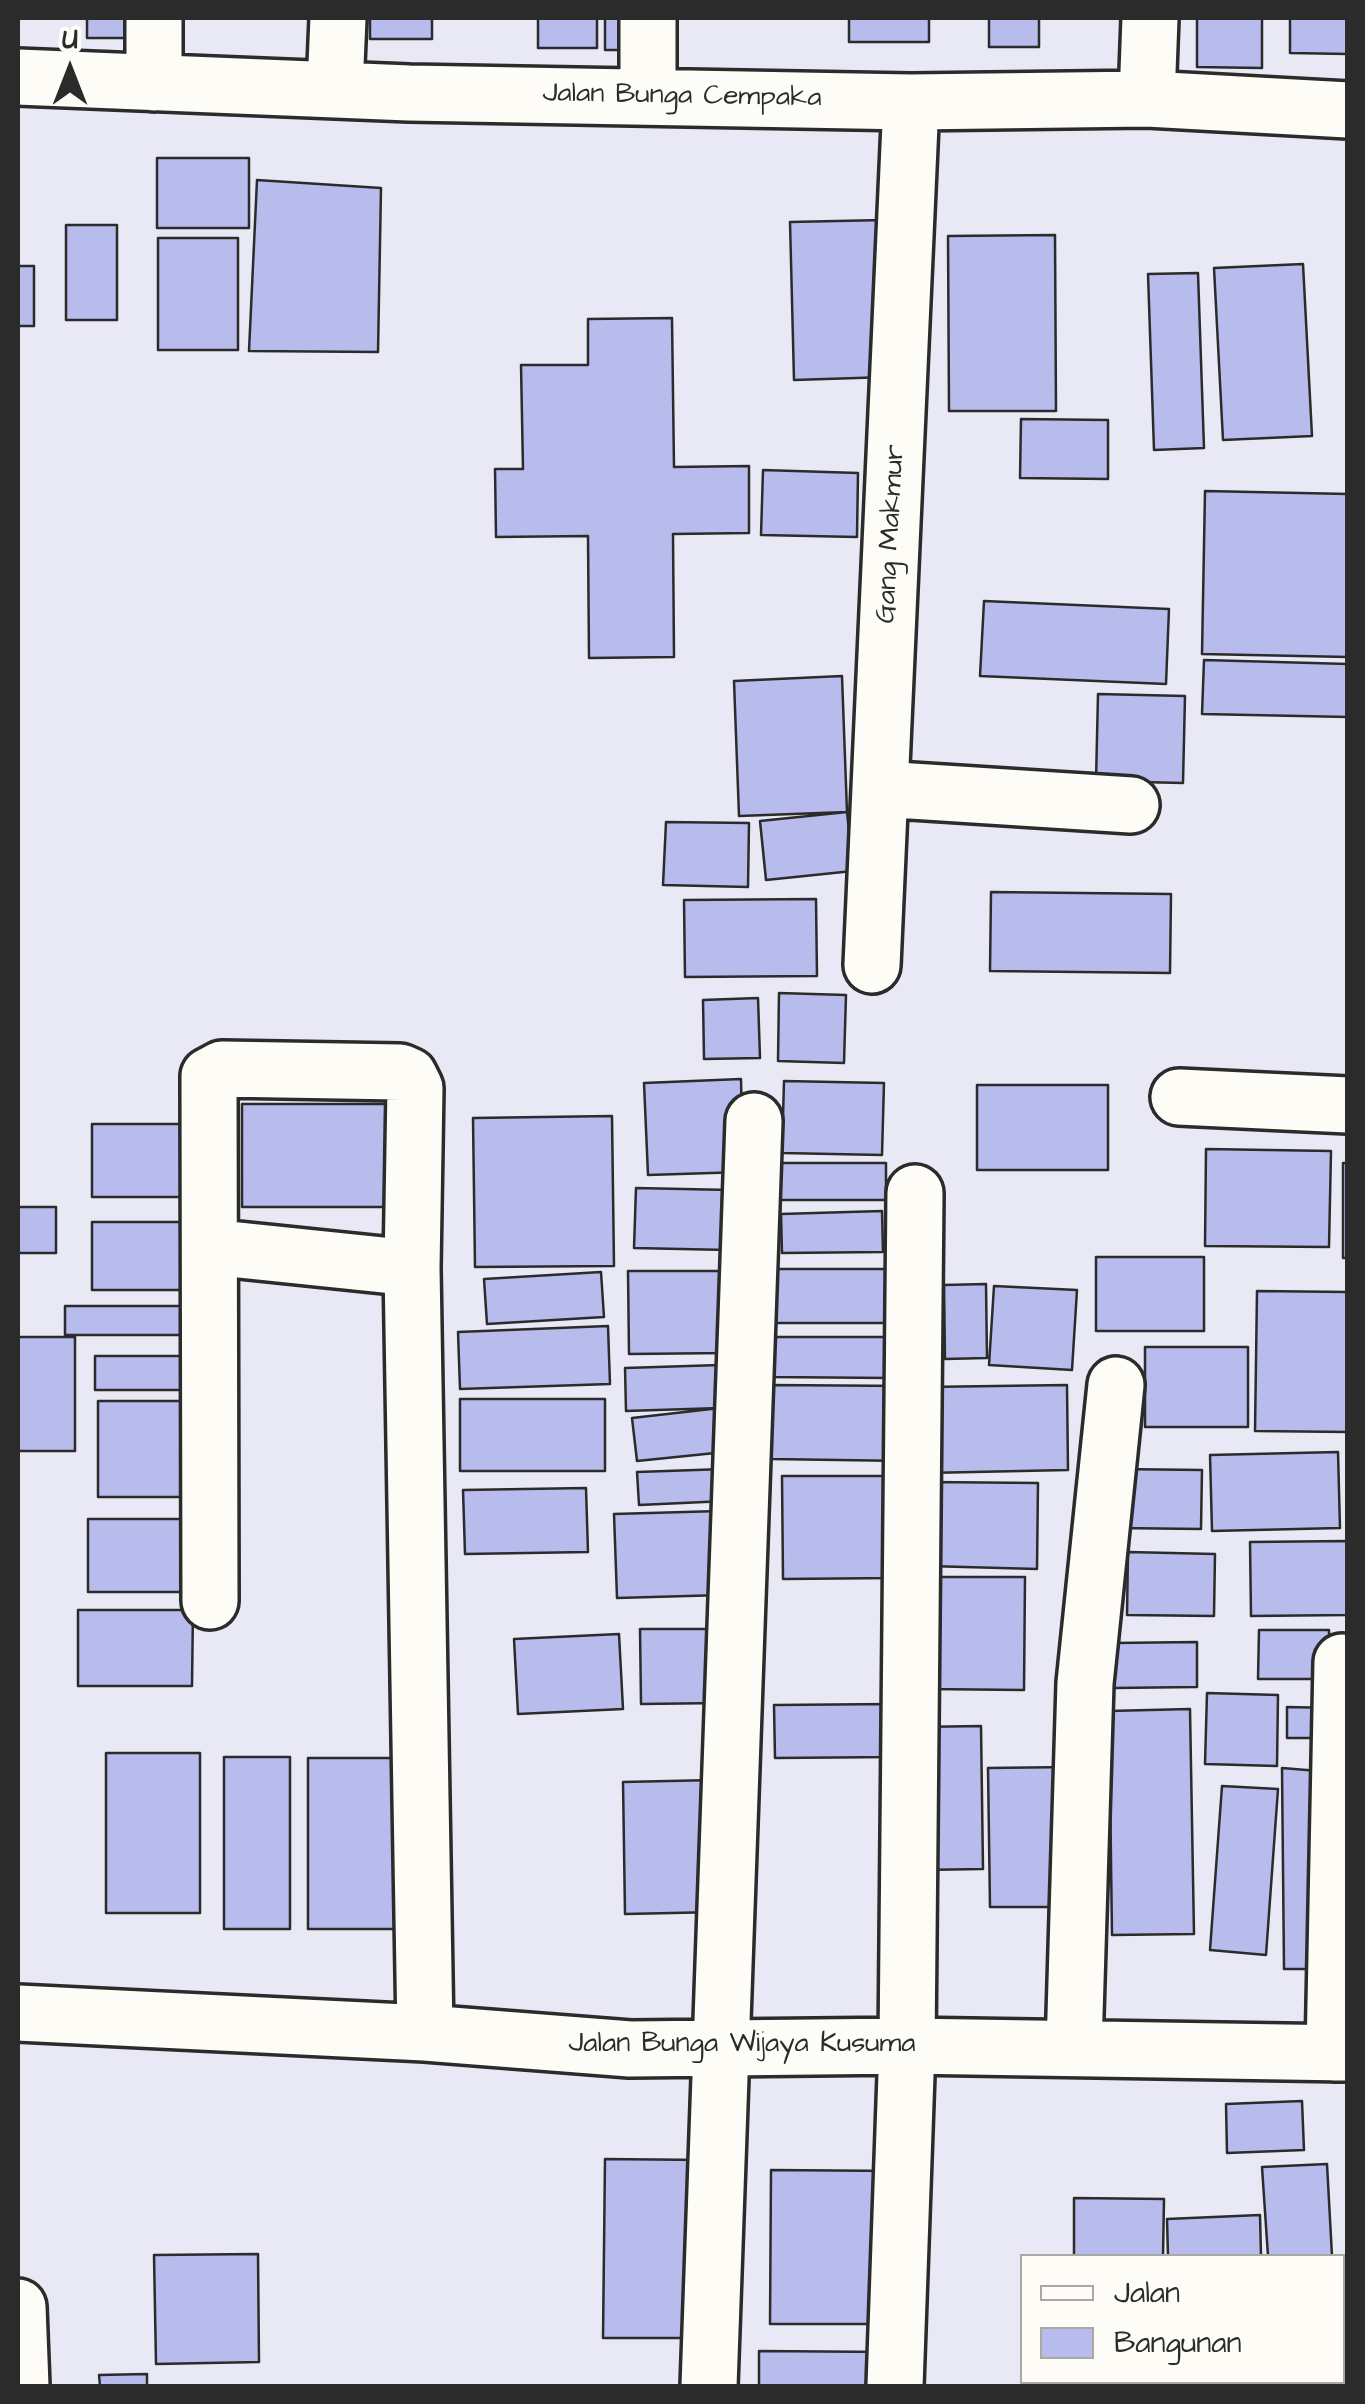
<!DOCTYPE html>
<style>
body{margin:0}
#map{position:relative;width:1365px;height:2404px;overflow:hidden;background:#e8e9f4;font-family:"Architects Daughter",sans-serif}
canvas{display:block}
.frame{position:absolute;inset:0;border:20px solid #2b2b2b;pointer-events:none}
.legend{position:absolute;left:1020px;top:2254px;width:325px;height:130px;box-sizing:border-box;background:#fdfcf7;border:2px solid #a9a8a5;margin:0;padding:12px 18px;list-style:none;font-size:30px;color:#2b2b2b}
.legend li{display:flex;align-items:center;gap:20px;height:50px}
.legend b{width:50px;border:2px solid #a9a8a5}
.north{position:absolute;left:20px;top:20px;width:100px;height:100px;-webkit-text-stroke:8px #fdfcf7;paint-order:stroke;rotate:0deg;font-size:28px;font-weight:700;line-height:40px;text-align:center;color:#2b2b2b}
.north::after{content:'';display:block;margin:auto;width:35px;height:45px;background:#2b2b2b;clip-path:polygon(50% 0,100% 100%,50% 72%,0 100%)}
</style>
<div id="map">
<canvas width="1365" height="2404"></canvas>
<div class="frame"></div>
<ul class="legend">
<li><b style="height:12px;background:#fdfcf7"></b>Jalan</li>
<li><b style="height:28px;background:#b7bced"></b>Bangunan</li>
</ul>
<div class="north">U</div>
</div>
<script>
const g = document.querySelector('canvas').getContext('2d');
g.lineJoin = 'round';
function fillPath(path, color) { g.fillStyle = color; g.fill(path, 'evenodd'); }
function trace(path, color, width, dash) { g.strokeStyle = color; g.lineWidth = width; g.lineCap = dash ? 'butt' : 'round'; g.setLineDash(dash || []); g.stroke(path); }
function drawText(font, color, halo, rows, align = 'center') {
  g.font = font + ' "Architects Daughter",sans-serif'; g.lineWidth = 8; g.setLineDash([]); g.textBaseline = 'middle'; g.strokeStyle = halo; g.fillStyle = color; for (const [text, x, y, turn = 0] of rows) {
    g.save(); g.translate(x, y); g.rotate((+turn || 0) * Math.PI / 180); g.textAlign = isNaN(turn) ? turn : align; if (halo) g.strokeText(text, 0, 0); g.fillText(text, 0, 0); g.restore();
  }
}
const building = new Path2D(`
 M87 18H140V38H87Z
 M370 18H432V39H370Z
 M538 18H597V48H538Z
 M605 18H645V50H605Z
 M849 18H929V42H849Z
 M989 18H1039V47H989Z
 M1197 18H1262V68L1197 67Z
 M1290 18H1348V54L1290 53Z
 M157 158H249V228H157Z
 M257 180 381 188 378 352 249 351Z
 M884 220 888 377 794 380 790 222Z
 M66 225H117V320H66Z
 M1055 235 1056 411H949L948 236Z
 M158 238H238V350H158Z
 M1303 264 1312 436 1223 440 1214 268Z
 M18 266H34V326H18Z
 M1198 273 1204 448 1154 450 1148 274Z
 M672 318 674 467 749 466V533L673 534 674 657 589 658 588 536 496 537 495 469H523L521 365H588V319Z
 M1021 419 1108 420V479L1020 478Z
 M763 470 858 473 857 537 761 535Z
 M1205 491 1348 494V657L1202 654Z
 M984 601 1169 609 1166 684 980 676Z
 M1204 660 1348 664V717L1202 714Z
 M842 676 847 812 739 816 734 681Z
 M1098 694 1185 696 1183 783 1096 781Z
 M847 812 853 871 766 880 760 821Z
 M666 822 749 823 748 887 663 885Z
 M991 892 1171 894 1170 973 990 971Z
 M816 899 817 976 685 977 684 900Z
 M779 993 846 995 844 1063 778 1061Z
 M758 998 760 1058 704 1059 703 1000Z
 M741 1079 743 1172 648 1175 644 1083Z
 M784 1081 884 1083 882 1155 782 1153Z
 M977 1085H1108V1170H977Z
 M242 1104H389L388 1207H242Z
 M612 1116 614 1266 475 1267 473 1118Z
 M92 1124H201V1197H92Z
 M1206 1149 1331 1151 1329 1247 1205 1246Z
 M778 1163H886V1200H778Z
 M1343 1163H1348V1258H1343Z
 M636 1188 730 1190 728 1250 634 1248Z
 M18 1207H56V1253H18Z
 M882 1211 883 1252 782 1253 781 1214Z
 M92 1222H199V1290H92Z
 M1096 1257H1204V1331H1096Z
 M775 1269H899V1323H775Z
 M628 1271H726L727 1353 629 1354Z
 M601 1272 604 1317 487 1324 484 1279Z
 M986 1284 987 1358 945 1359 944 1285Z
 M994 1286 1077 1290 1072 1370 989 1365Z
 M1257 1291 1348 1292V1432L1255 1431Z
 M65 1306H191V1335H65Z
 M608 1326 610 1384 460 1389 458 1332Z
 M18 1337H75V1451H18Z
 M770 1337H891L890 1378 770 1377Z
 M1145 1347H1248V1427H1145Z
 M95 1356H194V1390H95Z
 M720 1365V1408L626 1411 625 1368Z
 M771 1385 907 1386 906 1461 771 1459Z
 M1067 1385 1068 1470 926 1473 924 1387Z
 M460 1399H605V1471H460Z
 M98 1401H200V1497H98Z
 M720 1408 725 1452 637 1461 632 1418Z
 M1338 1452 1340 1528 1212 1531 1210 1455Z
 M725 1469 726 1501 639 1505 637 1472Z
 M1117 1469 1202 1470 1201 1529 1116 1528Z
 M782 1476H894V1578L783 1579Z
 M930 1482 1038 1483 1037 1569 928 1566Z
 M586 1488 588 1552 465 1554 463 1490Z
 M720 1511 723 1595 617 1598 614 1514Z
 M88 1519H190V1592H88Z
 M1347 1541 1348 1615 1251 1616 1250 1542Z
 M1128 1552 1215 1554 1214 1616 1127 1615Z
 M927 1577H1025L1024 1690 927 1689Z
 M78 1610H193L192 1686H78Z
 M640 1629H720L721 1703 641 1704Z
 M1259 1630H1329V1679H1258Z
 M619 1634 623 1709 518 1714 514 1639Z
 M1197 1642V1687L1113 1688V1643Z
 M1207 1693 1278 1695 1277 1766 1205 1764Z
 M893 1704 894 1757 775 1758 774 1705Z
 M1287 1707 1334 1708 1336 1738H1287Z
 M1190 1709 1194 1934 1112 1935 1109 1711Z
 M981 1726 983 1869 919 1870 917 1727Z
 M106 1753H200V1913H106Z
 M224 1757H290V1929H224Z
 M308 1758H410V1929H308Z
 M1069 1767 1071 1907H990L988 1768Z
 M1282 1768 1331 1772 1330 1969H1284Z
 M715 1780 718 1912 625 1914 623 1782Z
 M1222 1786 1278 1789 1266 1955 1210 1950Z
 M1302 2101 1304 2150 1227 2153 1226 2104Z
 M605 2159 704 2160 702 2338H603Z
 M1327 2164 1332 2256H1268L1262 2167Z
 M771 2170 897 2171 896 2324H770Z
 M1074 2198 1164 2199 1163 2256H1074Z
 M1260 2215 1261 2256H1168L1167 2219Z
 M258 2254 259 2362 156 2364 154 2255Z
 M759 2351 888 2352V2386H759Z
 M1342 2364H1348V2386H1323V2382H1342Z
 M147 2374V2386H100L99 2375Z
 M1031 2382H1162L1161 2386H1031Z`);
fillPath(building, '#b7bced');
trace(building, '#2b2b2b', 2.5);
const minor = new Path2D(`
 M18 77 409 93 911 102 1147 99 1348 110
 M154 83V18
 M335 88 338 18
 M648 95V18
 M1147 99 1150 18
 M880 789 1131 805
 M872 965 911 102
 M1179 1097 1348 1105
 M210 1247 412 1268
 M210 1601 209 1076 222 1069 400 1072 409 1076 415 1088 412 1268 425 2033
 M18 2013 425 2033 630 2049 907 2046 1348 2053
 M1074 2048 1085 1683 1116 1385
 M1334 2053 1342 1662
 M18 2307 21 2386
 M709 2386 754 1121
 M895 2386 907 2046 915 1193`);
trace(minor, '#2b2b2b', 62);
trace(minor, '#fdfcf7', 55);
drawText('28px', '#2b2b2b', '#fdfcf7', [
 ["Jalan Bunga Cempaka",682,97,1],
 ["Gang Makmur",892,534,-87],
 ["Jalan Bunga Wijaya Kusuma",742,2045]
]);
</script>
